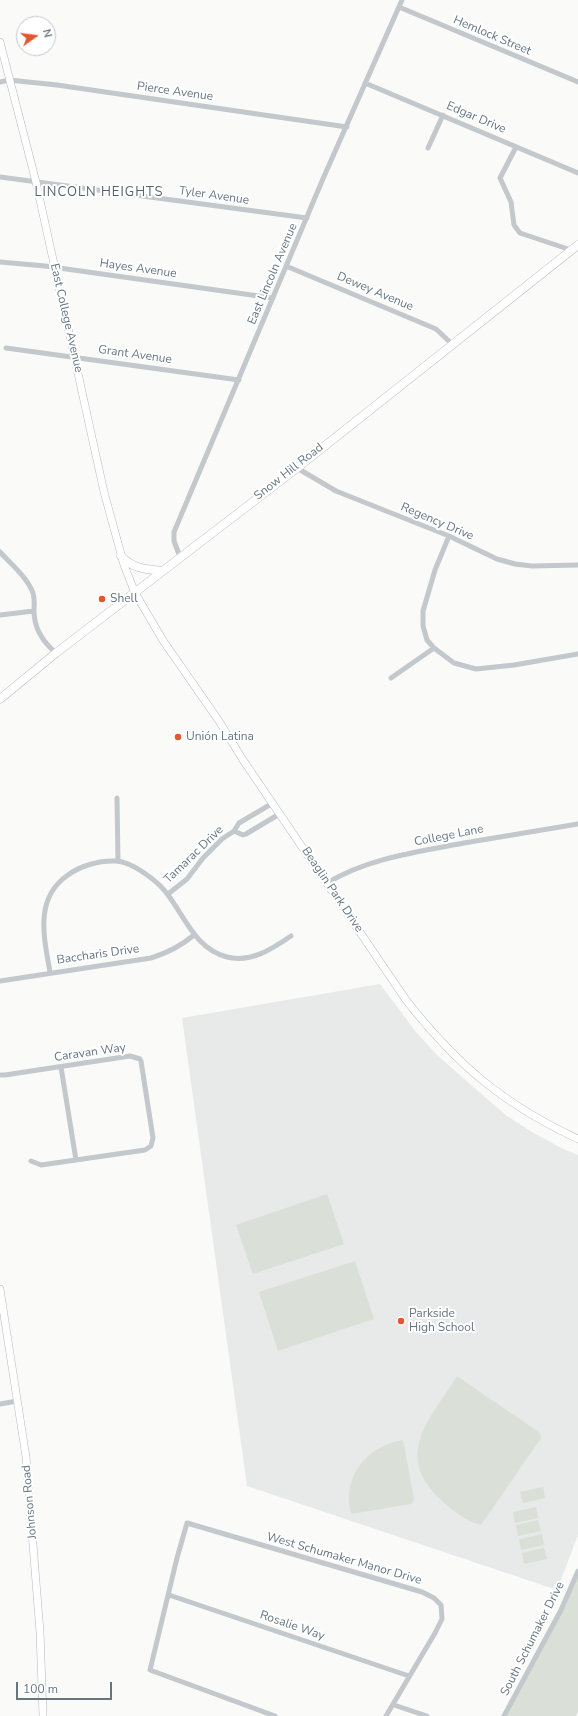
<!DOCTYPE html>
<meta charset="utf-8">
<style>
body{margin:0}
#map{position:relative;width:578px;height:1716px;overflow:hidden;background:#fafaf8;font-family:"Nunito Sans",sans-serif}
canvas{display:block}
.north{position:absolute;left:16px;top:16px;width:40px;height:40px;box-sizing:border-box;background:#fff;border:1px solid #c1c8cd;border-radius:50%;rotate:76deg;font-size:11px;font-weight:700;line-height:16px;text-align:center;color:#657683}
.north::after{content:'';display:block;margin:auto;width:14px;height:18px;background:#e4572e;clip-path:polygon(50% 0,100% 100%,50% 72%,0 100%)}
.scale{position:absolute;left:16px;top:1682px;width:96px;height:18px;box-sizing:border-box;border:2px solid #657683;border-top:0;padding-left:5px;font-size:12px;line-height:14px;white-space:nowrap;color:#657683;-webkit-text-stroke:3px #fff;paint-order:stroke}
</style>
<div id="map">
<canvas width="578" height="1716"></canvas>
<div class="north">N</div>
<div class="scale">100 m</div>
</div>
<script>
const g = document.querySelector('canvas').getContext('2d');
g.lineJoin = 'round';
function fillPath(path, color) { g.fillStyle = color; g.fill(path, 'evenodd'); }
function trace(path, color, width, dash) { g.strokeStyle = color; g.lineWidth = width; g.lineCap = dash ? 'butt' : 'round'; g.setLineDash(dash || []); g.stroke(path); }
function drawText(font, color, halo, rows, align = 'center') {
  g.font = font + ' "Nunito Sans",sans-serif'; g.lineWidth = 4; g.setLineDash([]); g.textBaseline = 'middle'; g.strokeStyle = halo; g.fillStyle = color; for (const [text, x, y, turn = 0] of rows) {
    g.save(); g.translate(x, y); g.rotate((+turn || 0) * Math.PI / 180); g.textAlign = isNaN(turn) ? turn : align; if (halo) g.strokeText(text, 0, 0); g.fillText(text, 0, 0); g.restore();
  }
}
fillPath(new Path2D(`
 M380 984 416 1032 436 1054 471 1085 507 1116 532 1132 563 1149 578 1155V1535L557 1590 247 1486 182 1018Z`), '#e8e9e9');
fillPath(new Path2D(`
 M327 1194 344 1244 253 1274 236 1225Z
 M355 1261 374 1319 278 1351 259 1292Z
 M457 1376 540 1433 541 1438 481 1525C463 1520 452 1510 438 1497 394 1453 431 1418 457 1376Z
 M403 1440 414 1499 411 1504 351 1514C342 1475 367 1446 403 1440Z
 M543 1487 545 1498 523 1503 520 1492Z
 M536 1507 538 1518 515 1523 513 1512Z
 M538 1520 541 1531 518 1536 516 1525Z
 M542 1534 544 1545 521 1550 519 1539Z
 M544 1548 547 1559 524 1564 522 1553Z
 M578 1576V1712L576 1716H504Z`), '#dadfd7');
const secondary = new Path2D(`
 M0 42 36 182 104 492 124 565 135 593 164 642 219 721 243 760 406 1000C457 1065 503 1104 578 1139
 M0 1289 26 1457 40 1632 43 1716`);
const primary = new Path2D(`
 M121 556C133 569 146 569 163 571
 M0 699 56 653 297 468 578 245`);
trace(secondary, '#b3babf', 8);
trace(primary, '#b5babe', 9);
trace(new Path2D(`
 M399 7 578 82
 M0 82 9 80 57 85 347 127
 M365 83 578 173
 M516 147 500 178 511 202 514 225 520 233 571 250
 M428 148 443 115
 M0 177 307 218
 M0 262 45 266 273 298
 M286 266 436 329 452 344
 M6 348 239 380
 M297 468 336 491 449 536 497 559 515 564 532 566 578 565
 M449 536 435 570 423 611V626L427 640 434 648 454 663 476 669 514 665 578 654
 M0 552C11 564 27 577 33 593 35 599 34 605 34 611 34 629 43 642 56 653
 M180 557 174 541V532L322 181 402 0
 M0 615 34 611
 M391 678 434 648
 M117 798 118 861
 M234 831 243 835 246 834 281 813
 M327 883C368 858 417 852 464 843 502 837 540 830 578 824
 M168 894 187 879 203 858 222 839 234 831 239 823 273 803
 M50 972C44 938 34 898 68 875 80 866 100 860 116 861 133 862 159 882 168 895 186 919 196 949 227 957 251 963 272 949 291 936
 M0 981 151 958C167 953 181 946 194 935
 M61 1067 76 1160
 M0 1075H5L130 1056 140 1059 141 1061 153 1138 151 1146 145 1150 41 1165 31 1161
 M0 1404 17 1401
 M169 1595 409 1676
 M394 1705 427 1716
 M275 1716 150 1670 177 1558 187 1523 422 1592 434 1598 441 1605 442 1619 435 1633 386 1716
 M504 1716 561 1610 578 1571`), '#c3c8cc', 5);
trace(secondary, '#fff', 7);
trace(primary, '#fff', 8);
for (const [x, y, r, color] of [
 [102,599,4,"#e4572e"],
 [178,737,4,"#e4572e"],
 [401,1321,4,"#e4572e"]
]) { const dot = new Path2D(); dot.arc(x, y, r, 0, 2 * Math.PI); g.fillStyle = color; g.fill(dot); trace(dot, '#fff', 1.5); }
drawText('12px', '#657683', '#fff', [
 ["Hemlock Street",492,36,23],
 ["Pierce Avenue",175,92,8],
 ["Edgar Drive",476,118,23],
 ["Tyler Avenue",214,196,8],
 ["Hayes Avenue",138,269,8],
 ["East Lincoln Avenue",273,274,-67],
 ["Dewey Avenue",375,292,23],
 ["East College Avenue",66,318,77],
 ["Grant Avenue",135,355,8],
 ["Snow Hill Road",289,472,-38],
 ["Regency Drive",437,522,23],
 ["College Lane",449,836,-11],
 ["Tamarac Drive",194,855,-44],
 ["Beaglin Park Drive",332,890,56],
 ["Baccharis Drive",98,955,-8],
 ["Caravan Way",90,1053,-8],
 ["Johnson Road",30,1502,-95],
 ["West Schumaker Manor Drive",344,1559,16],
 ["Rosalie Way",292,1626,19],
 ["South Schumaker Drive",533,1639,-63]
]);
drawText('12px', '#657683', '#fff', [
 ["Shell",110,599],
 ["Unión Latina",186,737],
 ["Parkside",409,1314],
 ["High School",409,1328]
], 'left');
g.letterSpacing = '1px';
drawText('13px', '#57646e', '#fff', [
 ["LINCOLN HEIGHTS",99,193]
]);
g.letterSpacing = '0px';
</script>
